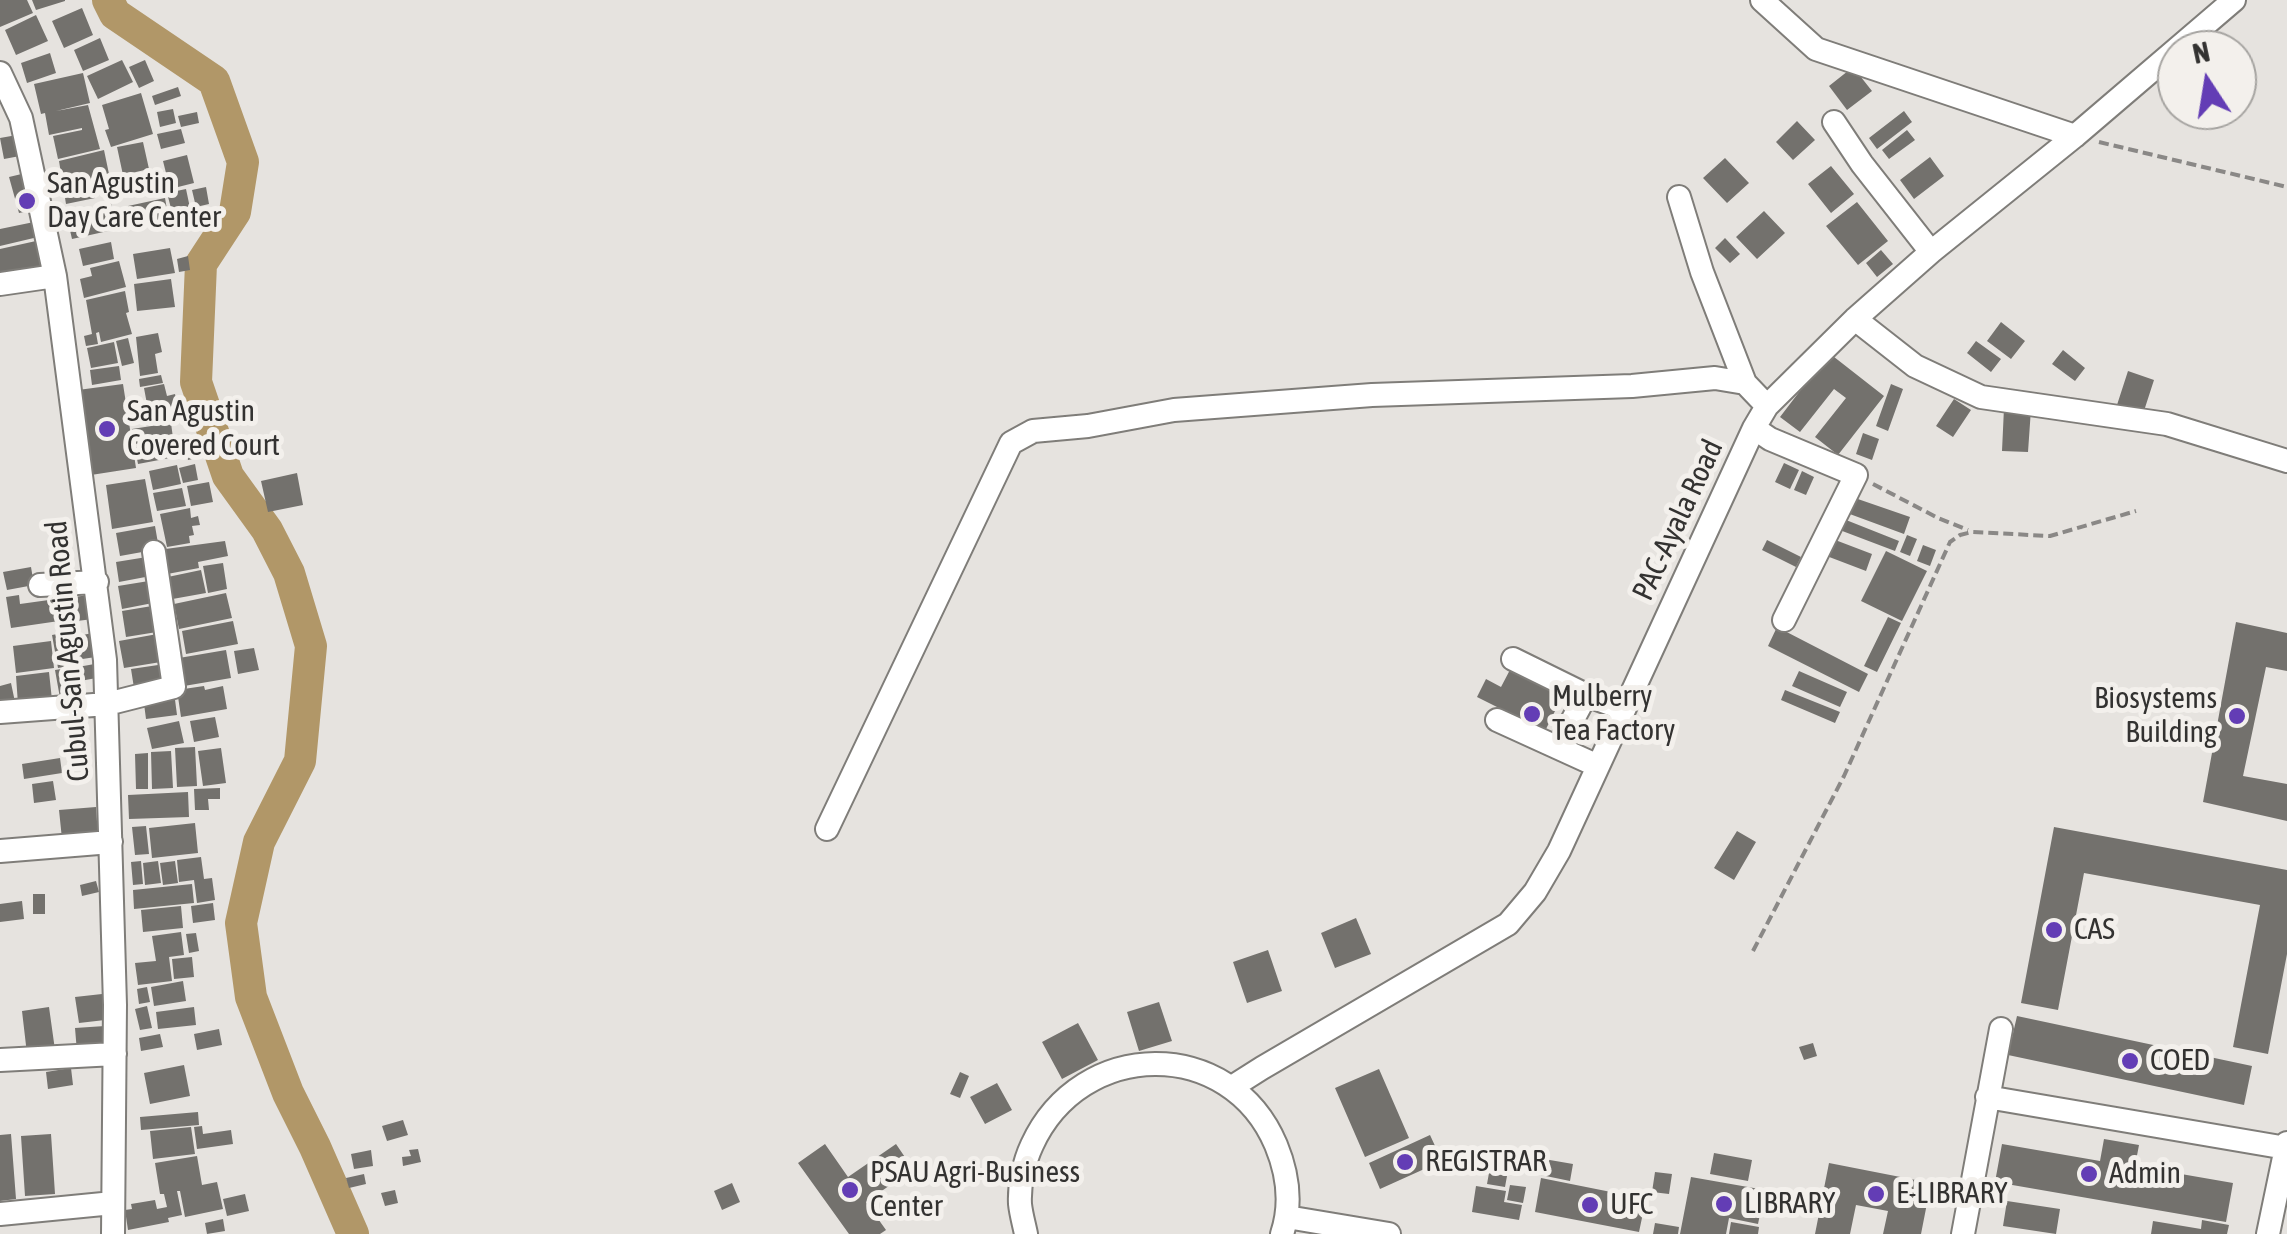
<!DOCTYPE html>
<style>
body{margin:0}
#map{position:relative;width:2287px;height:1234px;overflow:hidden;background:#e6e3df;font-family:"Asap Condensed",sans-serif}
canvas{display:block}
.north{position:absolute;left:2157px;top:30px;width:100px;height:100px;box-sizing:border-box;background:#f3f0ec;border:2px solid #a6a4a1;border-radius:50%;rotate:348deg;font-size:28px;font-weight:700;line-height:40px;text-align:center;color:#333231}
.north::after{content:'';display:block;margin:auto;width:35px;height:45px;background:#633db5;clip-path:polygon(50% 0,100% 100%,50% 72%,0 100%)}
</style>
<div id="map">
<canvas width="2287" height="1234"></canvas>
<div class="north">N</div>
</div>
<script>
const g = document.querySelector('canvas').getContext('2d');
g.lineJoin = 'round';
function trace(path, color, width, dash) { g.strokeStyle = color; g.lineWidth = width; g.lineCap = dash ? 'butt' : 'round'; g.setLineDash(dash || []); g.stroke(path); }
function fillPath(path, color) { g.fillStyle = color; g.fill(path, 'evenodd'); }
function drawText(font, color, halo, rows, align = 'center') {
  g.font = font + ' "Asap Condensed",sans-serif'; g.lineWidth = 10; g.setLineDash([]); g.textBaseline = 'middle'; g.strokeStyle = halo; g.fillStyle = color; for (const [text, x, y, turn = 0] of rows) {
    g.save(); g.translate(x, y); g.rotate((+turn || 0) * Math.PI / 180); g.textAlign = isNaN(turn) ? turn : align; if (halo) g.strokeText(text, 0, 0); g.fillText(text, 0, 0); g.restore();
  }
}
trace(new Path2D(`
 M108 0 115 14 214 81 243 162 235 212 201 264 196 382 228 476 267 530 289 573 311 646 300 761 259 842 241 923 251 997 288 1093 315 1147 353 1234`), '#b19768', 32);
fillPath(new Path2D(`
 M0 0H27L33 13 0 27Z
 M32 0H65V1L36 10Z
 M82 8 93 35 64 48 52 21Z
 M36 15 48 41 16 55 5 30Z
 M100 38 109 60 83 71 74 50Z
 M50 53 56 73 27 83 21 63Z
 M122 60 133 82 98 99 87 76Z
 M145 60 154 81 139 88 129 67Z
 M1853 67 1872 91 1847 110 1829 86Z
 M83 73 90 103 56 111 88 105 100 149 58 159 53 136 82 130V128L49 135 45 113 41 114 34 84Z
 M178 87 181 96 155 105 152 96Z
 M141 93 153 134 111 147 105 130 109 129 102 105Z
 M173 109 176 123 160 127 157 112Z
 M1904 111 1912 122 1877 149 1869 138Z
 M197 112 199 123 181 127 178 116Z
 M1797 121 1815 140 1793 160 1776 142Z
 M181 129 185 143 161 149 157 134Z
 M1907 130 1915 140 1889 159 1882 150Z
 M17 135 20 156 4 159 0 138Z
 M143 142 149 169 123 175 117 147Z
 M104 150 109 174 91 178 95 198 66 204 59 161Z
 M187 155 194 183 170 189 163 161Z
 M1930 157 1944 176 1914 199 1900 180Z
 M1725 158 1749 183 1727 203 1703 178Z
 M1831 166 1854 194 1831 213 1808 184Z
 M152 171 156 190 129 195 125 177Z
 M30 172 39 209 19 213 9 177Z
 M206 187 209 204 196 207 192 190Z
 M186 189 190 208 172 212 167 193Z
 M165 198 169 221 133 229 128 206Z
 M1857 202 1888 241 1858 265 1826 226Z
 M111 203 117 229 72 239 66 213Z
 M1764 211 1785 233 1757 259 1736 237Z
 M34 222 38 237 0 246V229Z
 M1725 238 1740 254 1730 263 1715 248Z
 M36 241 42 267 0 276V249Z
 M111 242 114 259 83 266 79 249Z
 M170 248 175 273 137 279 133 254Z
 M1881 250 1893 264 1877 277 1866 263Z
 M188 256 190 270 179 272 177 259Z
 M119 261 126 287 84 298 80 279 92 276 90 268Z
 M171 279 175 307 137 311 134 284Z
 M125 291 129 312 126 313 132 334 101 342 99 332 96 333 98 344 86 346 84 336 92 334 86 300Z
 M2001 322 2025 341 2011 359 1987 341Z
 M158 333 162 352 155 354 158 373 140 376 136 337Z
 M128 338 134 363 122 366 116 341Z
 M1976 341 2001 359 1991 372 1967 353Z
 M114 342 118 363 91 368 87 348Z
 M2063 350 2085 368 2075 381 2052 364Z
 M1829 353 1884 396 1838 455 1815 437 1846 398 1834 389 1800 432 1780 417Z
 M119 366 121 380 92 385 90 370Z
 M2128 371 2154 380 2142 417 2116 408Z
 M161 375 163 383 140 387 139 379Z
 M123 384 136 468 91 475 78 390Z
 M164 384 167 396 175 394 178 409 149 415 144 388Z
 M1891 384 1903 389 1888 431 1876 426Z
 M1954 399 1971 410 1953 437 1936 426Z
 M2004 408 2031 409 2028 452 2002 451Z
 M175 411 177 419 146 426 144 417Z
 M171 423 173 438 135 444 132 429Z
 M1863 433 1879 439 1872 460 1856 454Z
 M172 440 175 457 138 464 135 448Z
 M204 441 206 456 188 460 185 444Z
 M1784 463 1799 470 1790 489 1775 482Z
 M195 464 198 480 183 483 179 468Z
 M177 465 181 484 153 490 149 471Z
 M1802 471 1814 477 1806 495 1794 490Z
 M297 473 303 505 268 512 261 481Z
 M145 479 153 522 112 529 106 485Z
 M209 482 213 502 191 506 187 486Z
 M182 488 186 506 157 511 153 493Z
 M1852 497 1910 517 1904 534 1847 513Z
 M190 508 191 518 198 516 200 525 192 526 194 535 189 536 190 543 167 547 160 514Z
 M1841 518 1899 541 1895 551 1837 529Z
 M155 526 159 549 120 556 116 533Z
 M1907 535 1917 539 1910 556 1900 552Z
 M1830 538 1872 554 1866 571 1824 555Z
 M1767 540 1801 557 1796 567 1762 550Z
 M225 541 228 556 198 562 199 568 162 575 158 550Z
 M1923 545 1936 550 1930 566 1917 561Z
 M1886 551 1927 571 1902 621 1861 601Z
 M153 556 156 575 119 582 116 562Z
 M223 563 227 589 208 593 203 566Z
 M31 567 34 585 7 590 3 572Z
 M201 570 206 593 167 600 163 578Z
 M155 580 158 602 122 609 118 586Z
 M226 593 232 618 179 629 174 604Z
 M19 595 20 604 56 599 59 621 11 628 6 597Z
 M89 595 93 619 69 622 66 598Z
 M158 605 163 631 126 637 122 611Z
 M1888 617 1901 623 1877 672 1864 666Z
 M233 621 238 644 186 654 182 631Z
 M2236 622 2287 633V671L2266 667 2243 776 2287 784V821L2203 802Z
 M1777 627 1868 674 1859 692 1768 646Z
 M68 632 74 665 58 668 52 635Z
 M98 632 102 656 76 660 72 637Z
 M163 633 167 661 124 668 119 641Z
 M51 641 54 668 16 673 13 646Z
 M254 648 259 670 238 674 234 651Z
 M226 650 231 678 184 686 179 658Z
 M100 663 102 677 80 681 78 667Z
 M165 664 168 683 134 688 131 669Z
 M1512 666 1564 693 1545 731 1477 697 1486 679 1501 687Z
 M75 667 80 694 60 698 55 670Z
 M1799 671 1847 692 1840 707 1792 686Z
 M49 672 52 700 18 704 16 676Z
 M11 683 15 702 0 705V686Z
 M204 686 205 690 223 686 227 709 181 717 177 690Z
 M1785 690 1840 712 1835 723 1781 700Z
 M174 692 177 715 146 719 143 696Z
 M215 717 219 737 194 742 190 721Z
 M179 721 184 743 152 749 147 728Z
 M195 747 197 786 177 787 175 748Z
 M221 748 226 783 203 786 198 751Z
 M171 751 173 788 152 789 151 752Z
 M148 753V789H136L135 754Z
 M60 758 62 773 24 779 22 764Z
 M53 781 56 800 34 803 32 784Z
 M220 788V799H208L209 810H195L194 789Z
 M188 792 189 817 129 819 128 795Z
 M96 807 98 836 62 839 59 810Z
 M195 823 198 853 152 858 149 828Z
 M146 826 149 854 135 855 132 827Z
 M2054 827 2287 870V954L2268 1054 2233 1047 2260 905 2084 873 2058 1010 2021 1003Z
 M1737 831 1756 842 1734 880 1714 868Z
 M201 857 204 879 212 878 215 900 197 903 194 880 179 882 177 860Z
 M141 861 143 884 133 885 131 862Z
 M158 861 161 883 145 885 143 863Z
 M175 861 178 883 163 885 160 863Z
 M96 881 99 892 82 896 80 885Z
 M192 884 194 903 134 909 133 890Z
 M33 894H45V914H33Z
 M22 901 24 919 0 922V904Z
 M213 903 215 920 193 923 191 906Z
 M181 906 183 928 143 932 141 910Z
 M1356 918 1371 954 1335 968 1321 933Z
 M181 932 184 955 169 957 172 981 138 985 135 963 156 961 152 936Z
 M196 933 199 951 189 953 186 934Z
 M1268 950 1282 991 1247 1003 1233 962Z
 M192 957 194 977 174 979 172 959Z
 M183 981 186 1001 154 1006 151 987Z
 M147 987 150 1002 139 1004 137 989Z
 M102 994 105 1020 79 1023 75 997Z
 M1159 1002 1172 1041 1139 1051 1127 1012Z
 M147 1006 152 1028 140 1030 135 1009Z
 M49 1007 55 1050 27 1054 22 1011Z
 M194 1007 196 1025 158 1029 156 1012Z
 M2017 1016 2252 1066 2244 1105 2008 1055Z
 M1078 1023 1098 1060 1062 1079 1042 1042Z
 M105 1026 107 1050 77 1052 75 1028Z
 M219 1029 222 1045 197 1050 194 1034Z
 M160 1034 163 1047 141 1051 139 1038Z
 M1813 1043 1817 1056 1804 1060 1799 1047Z
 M184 1065 190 1096 150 1104 144 1073Z
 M71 1068 73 1085 48 1089 46 1072Z
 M1379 1069 1409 1138 1365 1157 1335 1088Z
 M960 1072 969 1076 960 1098 950 1094Z
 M997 1083 1012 1110 985 1124 970 1097Z
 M198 1112 199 1125 141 1130 140 1117Z
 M403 1120 408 1135 387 1141 382 1126Z
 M202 1126 203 1134 231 1130 233 1144 197 1149 194 1127Z
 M191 1127 195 1154 153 1159 150 1131Z
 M11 1134 16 1199 0 1201V1135Z
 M51 1134 55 1194 25 1196 21 1136Z
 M1430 1135 1442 1161 1380 1189 1369 1163Z
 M2104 1139 2139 1145 2135 1166 2233 1183 2226 1222 1995 1182 2002 1144 2100 1161Z
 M825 1144 848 1177 896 1144 913 1169 866 1202 886 1230 880 1234H849L798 1163Z
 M418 1149 421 1162 403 1166 402 1157 411 1156 409 1150Z
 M371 1150 373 1166 354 1169 351 1154Z
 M1714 1153 1752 1160 1748 1181 1710 1174Z
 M197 1156 202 1185 217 1182 223 1209 185 1217 180 1191H177L182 1215 168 1218 169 1222 128 1230 125 1210 132 1209 131 1204 155 1200 157 1209 167 1207 164 1194H160L155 1163Z
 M1544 1159 1573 1164 1570 1181 1541 1175Z
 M1829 1163 1931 1183 1921 1234H1883L1888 1211 1856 1205 1850 1234H1815Z
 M1655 1172 1672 1174 1669 1194 1652 1192Z
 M1489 1173 1507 1176 1505 1187 1487 1184Z
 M364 1174 366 1184 349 1188 346 1178Z
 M1691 1177 1765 1190 1758 1224 1729 1218 1726 1234H1680Z
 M1541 1178 1646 1199 1639 1232 1535 1212Z
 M732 1183 740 1202 722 1210 714 1191Z
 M1510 1185 1526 1187 1523 1203 1507 1200Z
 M1476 1186 1506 1191 1504 1202 1522 1205 1519 1220 1472 1212Z
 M395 1190 398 1203 385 1206 381 1193Z
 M245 1194 249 1211 227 1216 223 1199Z
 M2007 1201 2060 1209 2056 1234 2003 1226Z
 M223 1219 225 1231 207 1234 205 1223Z
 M2202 1220 2229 1225 2227 1234H2151L2153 1221 2201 1229Z
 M1731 1222 1759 1227 1758 1234H1729Z
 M1655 1223 1679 1227 1678 1234H1653Z`), '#73716d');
const minor = new Path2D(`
 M1762 0 1816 49 2075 136
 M0 73 21 118 55 276 105 660 115 1005 113 1234
 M1834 122 1862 164 1931 252
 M1679 197 1702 272 1745 383
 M0 284 55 276
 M1855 319 1915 366 1981 397 2167 424 2287 461
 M1754 428 1770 439 1856 475 1784 620
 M40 585 97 582
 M1513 659 1586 695 1624 709
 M0 712 107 704 174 687 154 552
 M1497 720 1598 766
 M1558 747 1586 695
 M827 829 1011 443 1033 431 1088 426 1174 410 1372 395 1632 386 1715 378 1745 383 1767 406
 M0 851 111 842
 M0 1060 115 1054
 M1232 1087 1262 1068 1508 924 1535 892 1559 851 1754 428 1767 406 1855 319 1931 252 2075 136 2234 0
 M1987 1097 2286 1148
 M0 1214 113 1203
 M1287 1217 1389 1234
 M1026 1234C1024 1224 1021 1214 1020 1204 1019 1185 1024 1162 1032 1145 1081 1038 1230 1036 1276 1145 1288 1174 1292 1204 1282 1234
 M1963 1234 2001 1029
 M2268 1234 2287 1143`);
trace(minor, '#7f7d79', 26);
trace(new Path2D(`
 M2099 142 2287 187
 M1873 484 1938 518 1968 530
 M1753 951 1844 776 1950 542 1960 535 1972 532 2050 536 2136 511`), '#8a8886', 4, [10, 5]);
trace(minor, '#fff', 22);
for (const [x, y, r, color] of [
 [27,201,10,"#633db5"],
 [107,429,10,"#633db5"],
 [1532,714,10,"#633db5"],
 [2237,716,10,"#633db5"],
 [2054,930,10,"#633db5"],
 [2130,1061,10,"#633db5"],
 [1405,1162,10,"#633db5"],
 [2089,1174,10,"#633db5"],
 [850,1190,10,"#633db5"],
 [1876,1194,10,"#633db5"],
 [1724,1204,10,"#633db5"],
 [1590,1205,10,"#633db5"]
]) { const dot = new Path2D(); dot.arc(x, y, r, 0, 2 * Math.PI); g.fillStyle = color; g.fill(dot); trace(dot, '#f3f0ec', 4); }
drawText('30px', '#333231', '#f3f0ec', [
 ["San Agustin",47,184],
 ["Day Care Center",47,218],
 ["San Agustin",127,412],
 ["Covered Court",127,446],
 ["Mulberry",1552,697],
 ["Tea Factory",1552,731],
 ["Biosystems",2217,699,"right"],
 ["Building",2217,733,"right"],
 ["CAS",2074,930],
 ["COED",2150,1061],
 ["REGISTRAR",1425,1162],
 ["PSAU Agri-Business",870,1173],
 ["Center",870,1207],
 ["Admin",2109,1174],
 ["E-LIBRARY",1896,1194],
 ["LIBRARY",1744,1204],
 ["UFC",1610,1205]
], 'left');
drawText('30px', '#333231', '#f3f0ec', [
 ["PAC-Ayala Road",1678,520,-65],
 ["Cubul-San Agustin Road",68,651,-95]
]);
</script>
